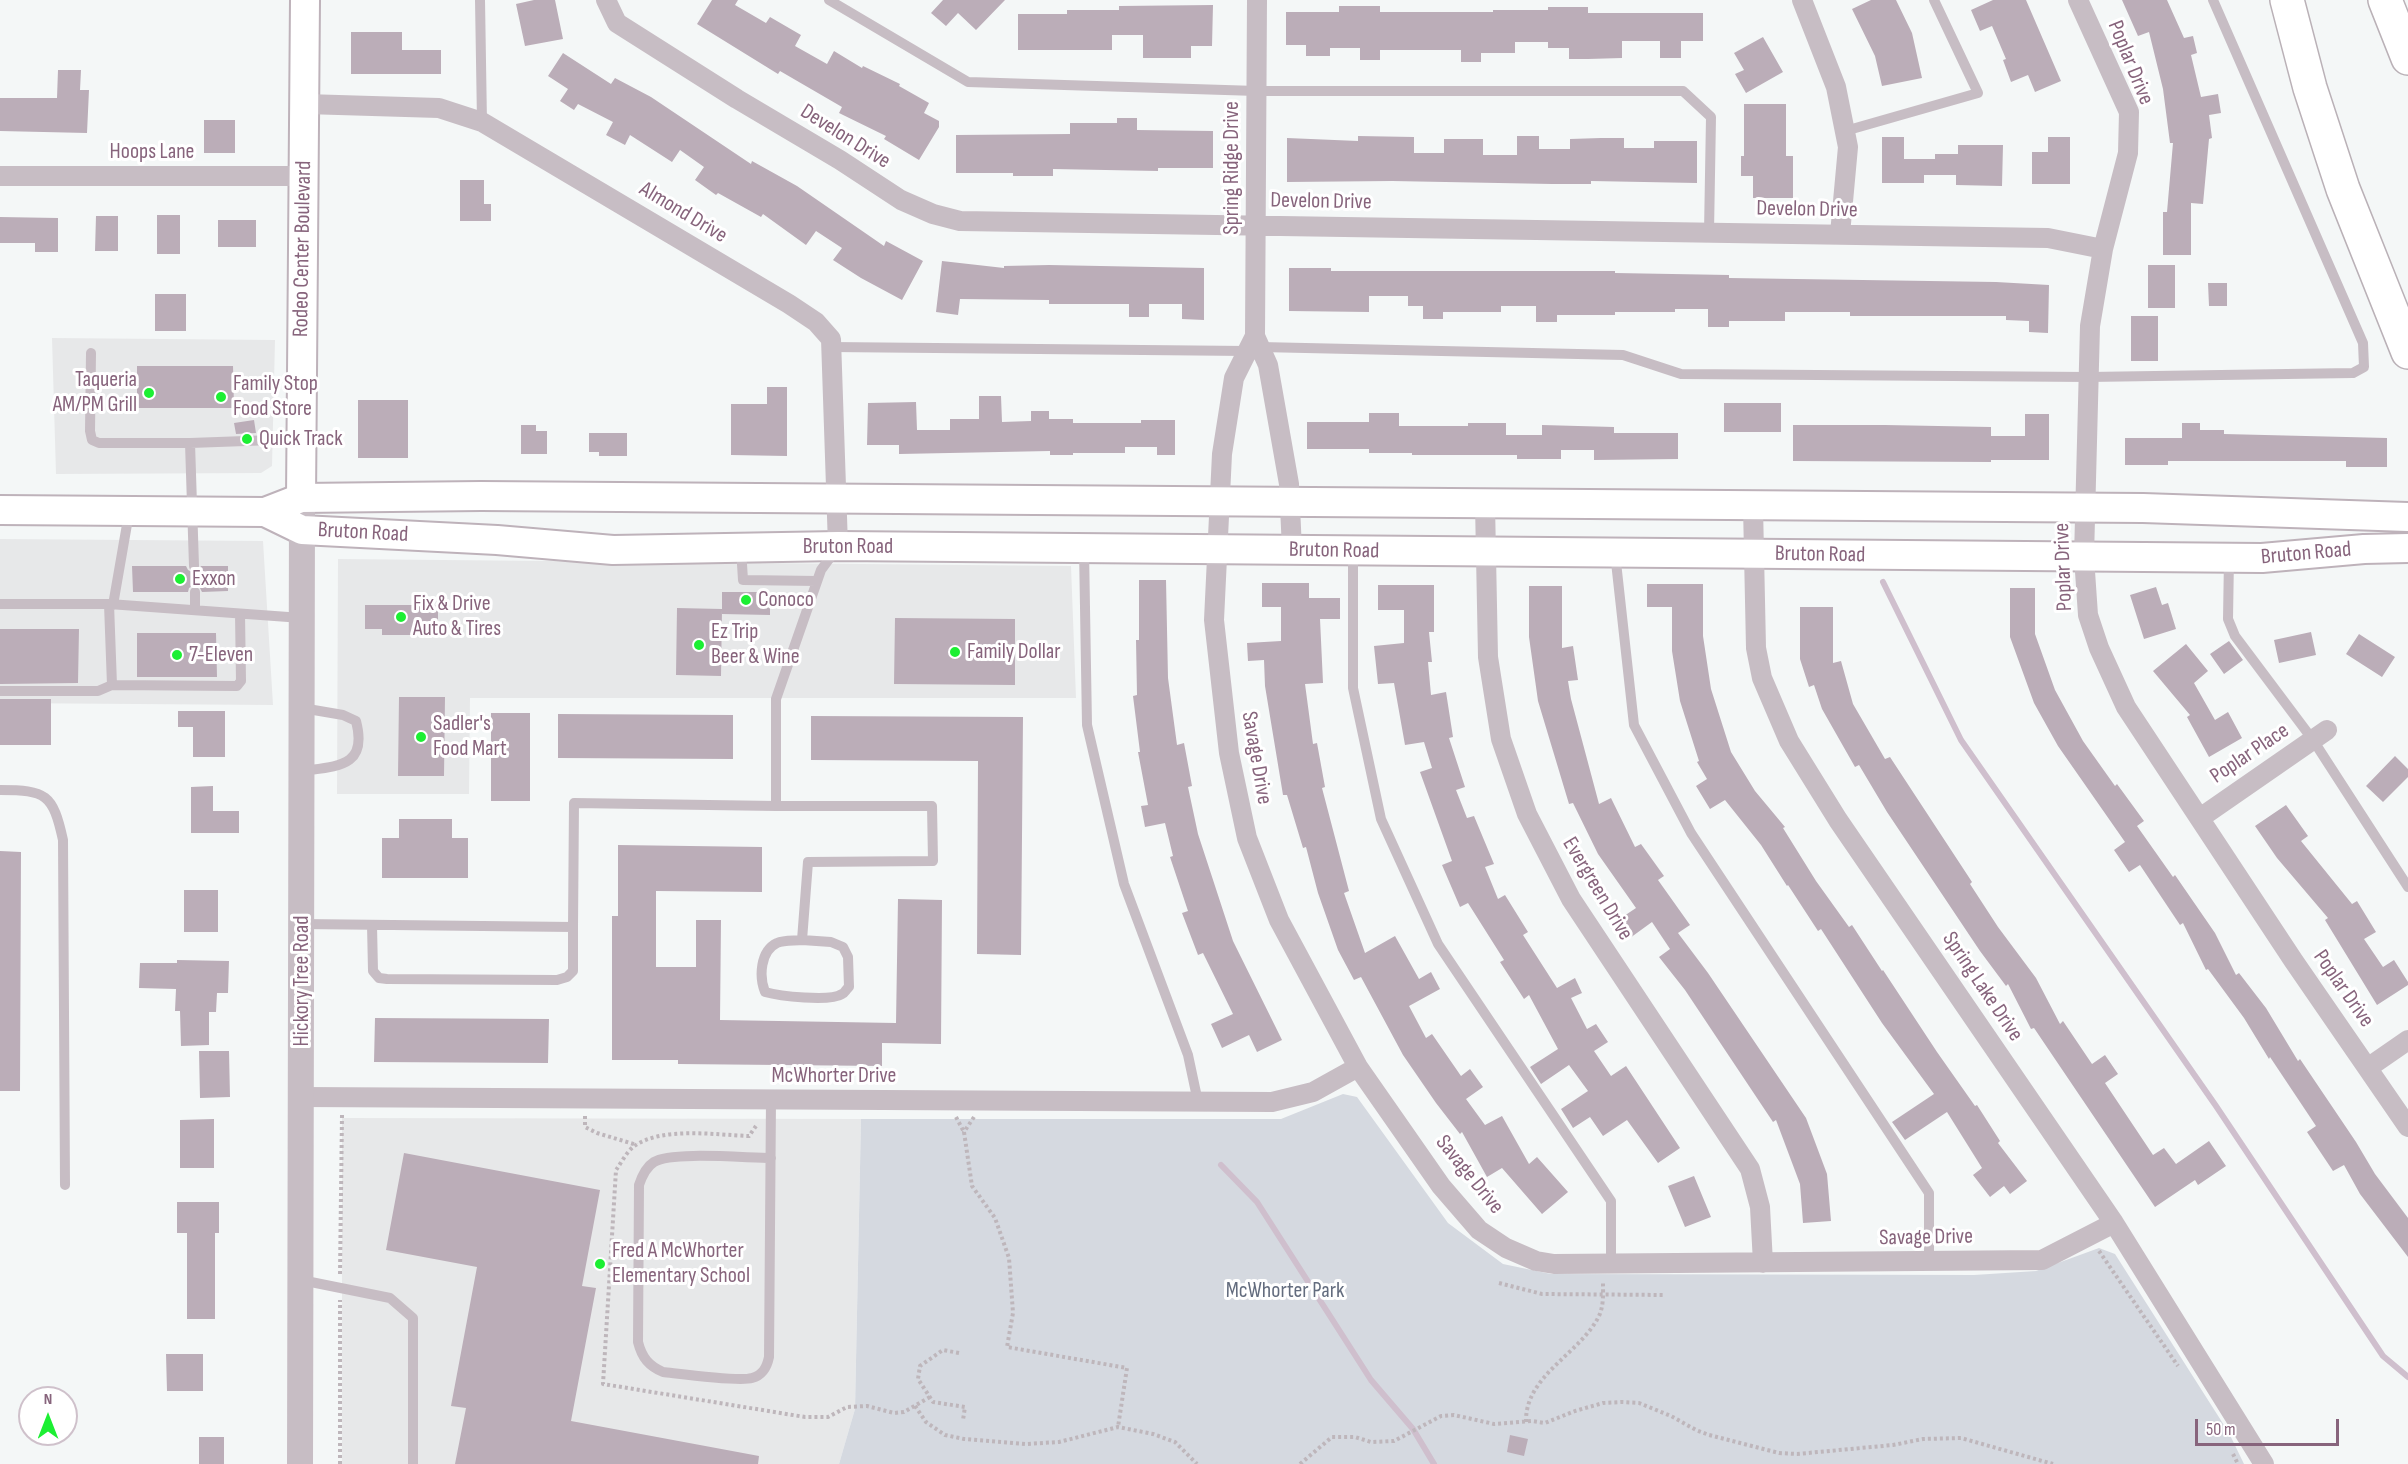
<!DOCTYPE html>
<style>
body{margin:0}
#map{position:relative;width:2408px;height:1464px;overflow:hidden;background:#f4f7f7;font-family:"Sofia Sans Condensed",sans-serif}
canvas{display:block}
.north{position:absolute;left:18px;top:1386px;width:60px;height:60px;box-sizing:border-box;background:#fff;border:2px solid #cfc1cb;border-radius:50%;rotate:0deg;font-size:16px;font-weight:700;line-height:24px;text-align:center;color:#87647c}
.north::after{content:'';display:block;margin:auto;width:21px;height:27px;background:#1cef33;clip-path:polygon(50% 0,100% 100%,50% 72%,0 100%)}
.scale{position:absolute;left:2195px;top:1419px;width:144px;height:27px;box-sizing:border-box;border:3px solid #87647c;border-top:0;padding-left:8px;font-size:18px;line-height:21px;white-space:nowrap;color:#87647c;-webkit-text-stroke:4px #fff;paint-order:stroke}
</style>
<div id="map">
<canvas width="2408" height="1464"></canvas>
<div class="north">N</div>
<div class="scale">50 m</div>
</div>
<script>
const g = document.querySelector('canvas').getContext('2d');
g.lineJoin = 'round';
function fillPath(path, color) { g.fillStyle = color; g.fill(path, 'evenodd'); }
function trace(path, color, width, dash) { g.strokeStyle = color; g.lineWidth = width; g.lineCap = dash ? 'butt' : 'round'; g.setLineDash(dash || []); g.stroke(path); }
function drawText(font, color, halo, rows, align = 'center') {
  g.font = font + ' "Sofia Sans Condensed",sans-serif'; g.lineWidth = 6; g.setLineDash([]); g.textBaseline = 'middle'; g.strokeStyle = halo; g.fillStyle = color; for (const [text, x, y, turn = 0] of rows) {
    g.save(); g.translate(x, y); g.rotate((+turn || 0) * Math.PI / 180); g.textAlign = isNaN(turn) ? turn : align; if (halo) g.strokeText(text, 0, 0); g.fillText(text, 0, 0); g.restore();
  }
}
fillPath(new Path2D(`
 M52 338 275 340 272 466 261 473 56 474Z
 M0 539 263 541 273 705 0 703Z
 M338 559 1071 566 1076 698H470L469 794H337Z
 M342 1118 861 1119 855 1409 839 1464H342Z`), '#e7e8e9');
fillPath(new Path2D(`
 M1343 1094 1357 1097 1448 1223 1503 1264 1551 1274 1974 1275 2036 1271 2099 1248 2115 1254 2229 1433 2244 1464H839L855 1409 861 1119H1281Z`), '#d5d9e0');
trace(new Path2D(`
 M1883 582 1961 740 2216 1106 2383 1356 2408 1377
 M1221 1165 1257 1202 1371 1380 1413 1429 1434 1464`), '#cfbfcd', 6);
fillPath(new Path2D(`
 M534 0H555L563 39 525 46 516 4Z
 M712 0H738L735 5 766 23 770 17 801 35 795 46 827 64 834 51 862 68 863 66 900 84 899 86 929 103 924 113 939 121V127L919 160 884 139 886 136 839 113 842 107 780 71 778 74 697 24Z
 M943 0H1005L976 30 958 13 946 26 931 13Z
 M1871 0H1896L1912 33 1922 78 1882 86 1875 56 1852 9Z
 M1993 0H2026L2061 81 2035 92 2028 75 2011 82 2003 60 2006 59 1992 26 1980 31 1971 10Z
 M2122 0H2167L2184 38 2193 36 2197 53 2191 55 2201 97 2218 94 2221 113 2209 115 2212 138 2209 139 2203 204 2191 203V255H2163V212H2167L2173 143H2170L2163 89 2149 32 2138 36Z
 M1213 5 1212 46H1191V58H1143V35H1112V50H1018V14H1067V10H1119V6Z
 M1339 6H1380V12H1493V10H1548V7H1588V13H1703V41H1681V58H1660V41H1622V58L1588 59H1569V48H1548V42H1515V53H1481V62H1461V50H1380V60H1360V48H1330V56H1306V45H1286V12H1339Z
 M351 32H402V50H441V74H351Z
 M1763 37 1783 72 1746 93 1735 74 1744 70 1734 53Z
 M563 53 611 84 615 78 651 97 751 164 752 161 797 186 884 246 886 241 923 261 902 300 861 278 833 260 842 248 816 231 806 245 763 214 761 217 718 193 716 195 695 180 704 167 680 150 672 162 630 135 625 145 606 135 613 122 578 104 574 110 560 101 568 89 548 76Z
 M58 70H81L80 90H89L87 133 0 131V98H57Z
 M1744 104H1786V156H1793V198H1753V176H1741V156H1744Z
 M1117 118H1137V130L1213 131V168H1158V171L1053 169V176H1013V173H956V135L1070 134V123H1117Z
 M204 120H235V153H204Z
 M1358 136 1414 137V153H1444V139H1483V155H1517V136H1539V149H1570V139L1601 138H1624V148H1654V141H1697V183L1591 181V184H1552L1392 181 1287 182V138L1358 141Z
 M1882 137H1904V159H1935V154H1958V145H2003L2002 186 1956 185V175H1924V183H1882Z
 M2048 137H2070V184H2032V152H2048Z
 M460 180H484V204H491V221H460Z
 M157 215H180V254H157Z
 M96 216H118V251H95Z
 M0 217 58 218V252H35V243H0Z
 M218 220H256V247H218Z
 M942 261 1004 268V266L1049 265 1204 268V320L1182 319V304H1149V317H1129V304H1049V300L960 299 958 315 936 312Z
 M2148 265H2175V308H2148Z
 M1289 268H1331V271H1615V273L1729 275V278L1996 282 2049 285 2048 333 2029 332V321L2006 320V316H1850V312H1785V321H1729V327H1708V309H1675V312H1615V315H1557V322H1536V306H1501V312H1443V319H1423V306H1408V296H1369V312L1289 311Z
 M2208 283H2227V306H2209Z
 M155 294H186V331H155Z
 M2131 316H2158V361H2131Z
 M137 366H233L234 408H137Z
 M767 387H787V456L731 455V404H767Z
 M979 396H1001L1002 422 1031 421V411H1049V419H1073V423H1141V420H1175V455H1157V447H1125V453H1073V455H1050V451L899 454V445H867L868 403 916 402 917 430H950V419H979Z
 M358 400H408V458H358Z
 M1724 403H1781V432H1724Z
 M1369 413H1399V426H1468V423H1506V435H1542V425L1614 427V433H1678V459L1594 460V450H1561V459H1517V455H1412V453H1369V449H1307V422H1369Z
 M2025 414H2049V460H1991V462L1793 461V425H1885L1991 427V436H2025Z
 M254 420 256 433 236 434 234 423Z
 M2182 423H2200V430H2224V434L2387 438V467H2346V461H2168V465H2125V438H2182Z
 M521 425H536V431H547V454H521Z
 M589 433H627V456H599V452H589Z
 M132 566H186L188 570 194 573 198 572 201 566H228V591L202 592 199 586 194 585 189 588 188 592H133Z
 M1139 580H1166L1168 678 1177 745 1184 743 1192 786 1188 787 1198 834 1233 941 1282 1040 1257 1052 1249 1035 1222 1048 1211 1024 1233 1014 1203 953 1198 955 1182 913 1188 911 1170 857 1173 856 1165 823 1145 827 1141 806 1148 805 1138 752H1140L1133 696 1137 695 1136 640H1139Z
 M1262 583H1309V598H1340V619H1320L1323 683 1305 684 1313 744 1317 743 1325 787 1322 788 1349 891 1344 893 1365 953 1395 936 1419 979 1431 972 1440 989 1409 1006 1426 1038 1432 1034 1461 1076 1470 1069 1483 1087 1466 1099 1485 1125 1502 1116 1529 1164 1537 1157 1568 1192 1542 1214 1502 1168 1487 1177 1462 1132 1460 1134 1436 1103 1403 1055 1361 977 1354 980 1338 950 1318 893 1306 847 1303 848 1287 795H1283L1265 686 1264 660 1248 661 1247 643 1281 641V607H1262Z
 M1647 584H1703V636L1711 689 1731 752 1755 791 1785 827 1783 828 1816 881 1849 927 1852 925 1882 971 1883 970 1937 1052 1975 1106 1977 1105 2000 1141 1998 1143 2027 1181 2010 1194 2004 1186 1990 1197 1973 1175 1982 1168 1947 1112 1905 1140 1892 1122 1934 1094 1882 1023 1821 929 1818 931 1788 885 1787 886 1761 845 1725 800 1710 809 1696 786 1707 779 1697 762 1699 761 1680 701 1672 651V607H1647Z
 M1378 585H1434V632H1429L1432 662H1428L1431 695 1446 692 1453 737 1449 738 1465 787 1456 790 1467 818 1474 816 1494 864 1485 867 1498 899 1505 895 1528 932 1523 935 1557 988 1575 978 1582 993 1571 998 1587 1029 1596 1024 1608 1042 1594 1051 1611 1076 1626 1066 1680 1148 1658 1163 1627 1120 1603 1136 1590 1117 1573 1128 1561 1109 1588 1091 1569 1065 1541 1084 1530 1067 1558 1049 1529 995 1524 999 1500 962 1504 960 1468 903 1460 907 1442 865 1452 861 1420 772 1432 768 1424 742 1405 745 1394 683 1378 684 1374 646 1404 643V610H1378Z
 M1529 586H1562V648L1573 646 1578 680 1568 681 1571 699 1599 804 1611 798 1635 847 1641 844 1664 876 1658 880 1690 925 1678 933 1708 973 1806 1118 1827 1174 1831 1221 1803 1223 1800 1184 1776 1120 1773 1122 1685 990 1659 957 1670 949 1652 922 1630 938 1618 920 1636 908 1598 854 1573 803 1569 804 1538 701 1529 637Z
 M2156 587 2162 605 2168 603 2176 629 2144 639 2130 595Z
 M2010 588H2035V634L2055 690 2083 741 2115 786 2117 784 2144 821 2137 826 2173 877 2175 875 2215 933 2236 975 2239 973 2266 1008 2298 1061 2300 1059 2356 1142 2375 1174 2408 1218V1257L2360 1194 2344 1165 2333 1171 2307 1132 2316 1126 2270 1057 2269 1059 2244 1018 2208 969 2206 970 2183 923 2180 925 2140 865 2129 872 2114 850 2125 842 2058 746 2034 703 2010 637Z
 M722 592H770V615L722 614Z
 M365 605H438V635H382V629H365Z
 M1800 607H1833V663L1841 661 1853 704 1885 759 1890 757 1972 882 1970 884 1998 927 2036 978 2060 1024 2063 1021 2092 1064 2105 1055 2118 1074 2105 1083 2153 1155 2164 1148 2176 1164 2209 1141 2226 1166 2198 1185 2195 1180 2155 1207 2034 1028 2031 1029 2008 984 2006 986 1980 951 1887 812 1859 765 1855 767 1822 709 1814 685 1809 687 1800 659Z
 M677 608 722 609 721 676 676 675Z
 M895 618 1015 619V685L894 684Z
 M0 629H79L78 683 0 684Z
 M2311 632 2316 655 2279 663 2274 640Z
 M137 633H216L217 677H137Z
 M2359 634 2395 657 2382 677 2346 654Z
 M2229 641 2243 660 2224 674 2210 654Z
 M2186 644 2208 671 2194 683 2215 720 2228 712 2242 738 2209 757 2187 717 2190 715 2153 671Z
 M399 697H445L444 776H398Z
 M0 699H51V745H0Z
 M178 711H225V757H193V727H178Z
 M491 713H530V801H491Z
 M558 714 733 715V759L558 758Z
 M811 716 1023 717 1021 955 977 954 978 761 811 760Z
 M2395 756 2408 769V777L2383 802 2366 786Z
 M213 786V811H239V833H191V787Z
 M2286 805 2308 836 2301 841 2352 904 2357 901 2376 932 2364 939 2383 967 2394 960 2408 982V985L2377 1005 2325 920 2328 918 2277 858 2255 826Z
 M399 819H452V838H468V878H382V838H399Z
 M618 845 762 847V892L656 891V967H696V920H721L720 1020 896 1023 898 899 942 900 941 1044 882 1043V1066L678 1064V1060H612V916H618Z
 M0 851 21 852 20 1091H0Z
 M184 890H218V932H184Z
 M177 960 229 961 228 993H217L216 1012H209V1045L181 1046 180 1011H175L176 989 139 988 140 963H177Z
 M375 1018 549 1019 548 1063 374 1062Z
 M199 1051H229L230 1097 200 1098Z
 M214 1119V1168H180V1120Z
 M404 1153 600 1190 582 1286 596 1288 571 1421 759 1456 758 1464H455L466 1408 451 1406 477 1267 386 1250Z
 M1694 1176 1711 1217 1685 1227 1668 1186Z
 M177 1202H219V1233H215V1319H187V1233H177Z
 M166 1354H203V1391H167Z
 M1510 1435 1528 1439 1524 1456 1507 1452Z
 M199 1437H224V1464H199Z`), '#bbadb8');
const secondary = new Path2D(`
 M301 498 305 0
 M0 510 265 512 301 498 481 496 2143 508 2408 517
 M265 512 302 530 497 540 613 550 838 546 2262 558 2364 549 2408 548`);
const motorway = new Path2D(`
 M2287 0 2310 88 2343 189 2408 352
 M2385 0 2408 58`);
trace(secondary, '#beb2ba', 32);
trace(motorway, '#bab1b7', 36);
trace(new Path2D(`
 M585 1116V1127L597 1133 637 1145
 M956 1117 964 1132
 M974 1117 964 1132 972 1186 995 1218 1009 1258 1013 1313 1007 1347 1127 1368 1118 1427
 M756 1126 749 1136C715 1135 661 1126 633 1147 626 1153 621 1163 616 1170L603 1384 805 1417H828L847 1407 867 1406 894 1413 904 1412 930 1397
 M2099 1251 2178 1366
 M340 1274 342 1115
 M1499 1283 1542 1294 1664 1295
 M959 1353 943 1350 920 1366 918 1379 933 1402 965 1407 963 1420
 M915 1406 926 1422 945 1435 964 1439 1026 1444 1059 1442 1118 1427 1153 1434 1175 1442 1197 1464
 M1526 1422C1525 1376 1578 1355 1598 1318 1604 1307 1603 1294 1603 1282
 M2233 1454 2238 1464
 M340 1464V1300
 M1300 1464 1332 1437H1355L1371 1442 1394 1441 1441 1416 1454 1415 1494 1424 1532 1421 1545 1423 1575 1411 1603 1403 1622 1402 1639 1403 1671 1416 1696 1430 1709 1435 1779 1453 1797 1454 1893 1445 1923 1439 1961 1438 2053 1464`), '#beb6bb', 4, [3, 3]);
trace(new Path2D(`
 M480 0 482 122
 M829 0 968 82 1257 91H1683L1711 117 1709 232
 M1845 131 1978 93 1934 0
 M831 347 1247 351
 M1260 347 1623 355 1681 374 2089 377 2353 373 2364 367 2363 343 2213 0
 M91 353 90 431 92 440 99 443H190L301 439
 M190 443 194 566
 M741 548 743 580 817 581
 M1084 549 1087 725 1124 884 1188 1055 1198 1102
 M1353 552V688L1381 819 1438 944 1611 1201V1264
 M1615 553 1634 725 1691 833 1929 1193V1262
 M2229 558 2228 619 2235 636 2313 740 2408 887
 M195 592V610
 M0 604H109L302 618
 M109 604 112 685
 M113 605 129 513
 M0 691H98L112 685 237 686 241 681 240 614
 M302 708 343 715 356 721C368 767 338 766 302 771
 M0 790C46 790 53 794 63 840L65 1185
 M776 806H932L933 861 808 862 802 940
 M302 924 573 927 574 803 776 806V699L821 570 835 551
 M372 925 373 971 379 978 387 979 557 980 567 977 573 971V927
 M802 940 831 942 843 947 848 957 849 987C846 989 845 993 842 994 830 1002 779 996 765 992 759 977 760 951 777 943 784 940 795 941 802 940Z
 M771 1158C747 1158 671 1151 654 1162 646 1167 642 1176 639 1185L638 1342C642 1358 649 1366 663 1372 681 1374 739 1382 752 1378 763 1375 767 1367 769 1357L771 1099
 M301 1280 390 1298 413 1318V1464`), '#c7bdc4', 10);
trace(new Path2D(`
 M606 0 617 23 737 99 840 160 901 200 933 214 960 221 2048 238 2103 249
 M1257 0 1255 336 1268 365 1289 484 1292 550
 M1802 0 1836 87 1848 147 1840 234
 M2078 0 2129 112 2128 153 2103 249 2090 326 2084 557 2088 615 2099 648 2126 707 2293 960 2408 1127
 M305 104 439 108 482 122 789 304 816 322 831 339 838 546
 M0 176H305
 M1255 336 1234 378 1222 454 1214 620 1229 753 1247 838 1279 920 1358 1067 1441 1186 1479 1230 1506 1248 1536 1261 1554 1264 2042 1260 2114 1223
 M1485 504 1488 657 1501 739 1527 814 1571 899 1750 1169 1760 1207 1763 1263
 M1753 506 1756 648 1762 678 1789 741 1838 820 2114 1223 2264 1464
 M2200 818 2327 730
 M2369 1067 2408 1040
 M302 1097 1272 1102 1313 1092 1358 1067`), '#c7bdc4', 20);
trace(new Path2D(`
 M300 1464 302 510`), '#c7bdc4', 26);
trace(secondary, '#fff', 28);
trace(motorway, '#fff', 33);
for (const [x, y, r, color] of [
 [149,393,6,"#1cef33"],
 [221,397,6,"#1cef33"],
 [247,439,6,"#1cef33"],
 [180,579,6,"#1cef33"],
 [746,600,6,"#1cef33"],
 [401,617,6,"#1cef33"],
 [699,645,6,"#1cef33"],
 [955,652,6,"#1cef33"],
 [177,655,6,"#1cef33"],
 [421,737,6,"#1cef33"],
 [600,1264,6,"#1cef33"]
]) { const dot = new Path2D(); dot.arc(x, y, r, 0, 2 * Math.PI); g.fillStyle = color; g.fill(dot); trace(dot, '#fff', 2); }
drawText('22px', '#87647c', '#fff', [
 ["Poplar Drive",2130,63,68],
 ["Develon Drive",845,137,32],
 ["Hoops Lane",152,152],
 ["Spring Ridge Drive",1232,168,-90],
 ["Develon Drive",1321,202,1],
 ["Develon Drive",1807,210,1],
 ["Almond Drive",683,213,31],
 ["Rodeo Center Boulevard",303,249,-89],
 ["Bruton Road",363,533,3],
 ["Bruton Road",848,547],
 ["Bruton Road",1334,551,1],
 ["Bruton Road",2306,554,-5],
 ["Bruton Road",1820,555,1],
 ["Poplar Drive",2064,567,-92],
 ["Poplar Place",2250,754,-34],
 ["Savage Drive",1256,758,80],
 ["Evergreen Drive",1597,889,59],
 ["Hickory Tree Road",302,981,-90],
 ["Spring Lake Drive",1982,987,56],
 ["Poplar Drive",2343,989,55],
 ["McWhorter Drive",834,1076],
 ["Savage Drive",1469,1175,51],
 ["Savage Drive",1926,1238,-1]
]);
drawText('22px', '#87647c', '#fff', [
 ["Taqueria",137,380,"right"],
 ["AM/PM Grill",137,405,"right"],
 ["Family Stop",233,384],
 ["Food Store",233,409],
 ["Quick Track",259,439],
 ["Exxon",192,579],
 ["Conoco",758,600],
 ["Fix & Drive",413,604],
 ["Auto & Tires",413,629],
 ["Ez Trip",711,632],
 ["Beer & Wine",711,657],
 ["Family Dollar",967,652],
 ["7-Eleven",189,655],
 ["Sadler's",433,724],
 ["Food Mart",433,749],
 ["Fred A McWhorter",612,1251],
 ["Elementary School",612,1276]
], 'left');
drawText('22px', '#636c7e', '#fff', [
 ["McWhorter Park",1285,1291]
]);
</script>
